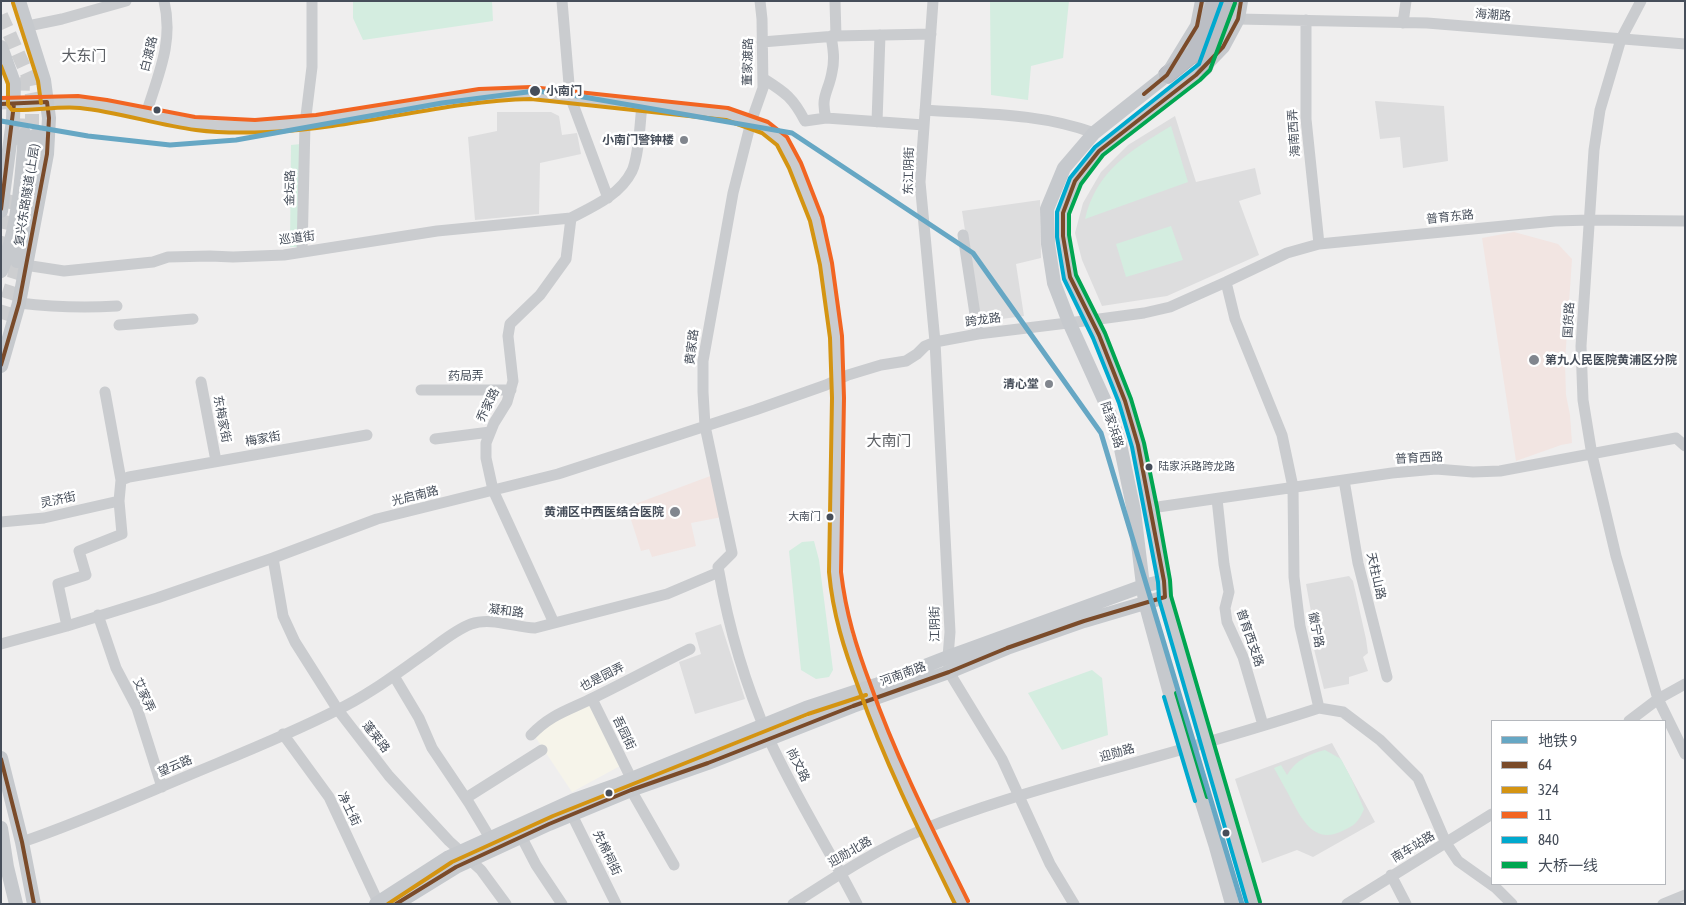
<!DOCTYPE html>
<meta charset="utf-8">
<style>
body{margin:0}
#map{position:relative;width:1686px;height:905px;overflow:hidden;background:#efeeee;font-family:"Asap Condensed","Noto Sans SC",sans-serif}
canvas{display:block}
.frame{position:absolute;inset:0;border:2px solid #464e5a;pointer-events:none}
.legend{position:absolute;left:1491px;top:720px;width:175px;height:165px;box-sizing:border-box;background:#fff;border:1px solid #b5b8bd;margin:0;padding:6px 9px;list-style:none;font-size:15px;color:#464e5a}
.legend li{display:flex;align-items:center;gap:10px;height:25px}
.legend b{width:25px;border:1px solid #b5b8bd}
</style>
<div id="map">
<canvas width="1686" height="905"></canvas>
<div class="frame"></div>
<ul class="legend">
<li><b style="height:6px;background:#66a7c4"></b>地铁 9</li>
<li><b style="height:6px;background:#7a4b2a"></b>64</li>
<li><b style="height:6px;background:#d49412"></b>324</li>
<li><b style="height:6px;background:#f26522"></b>11</li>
<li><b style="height:6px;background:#00a9ce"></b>840</li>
<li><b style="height:6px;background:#00a651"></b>大桥一线</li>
</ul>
</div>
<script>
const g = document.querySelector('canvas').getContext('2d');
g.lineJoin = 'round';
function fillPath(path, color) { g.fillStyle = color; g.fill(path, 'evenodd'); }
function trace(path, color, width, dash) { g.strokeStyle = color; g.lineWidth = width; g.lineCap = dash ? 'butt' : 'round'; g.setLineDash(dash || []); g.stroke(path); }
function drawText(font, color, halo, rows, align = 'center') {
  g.font = font + ' "Asap Condensed","Noto Sans SC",sans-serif'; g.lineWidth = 5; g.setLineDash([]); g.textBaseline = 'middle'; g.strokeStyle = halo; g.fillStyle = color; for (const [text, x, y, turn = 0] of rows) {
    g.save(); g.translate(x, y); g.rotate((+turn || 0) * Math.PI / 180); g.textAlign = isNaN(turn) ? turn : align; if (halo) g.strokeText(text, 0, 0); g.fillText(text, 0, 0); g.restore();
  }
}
fillPath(new Path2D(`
 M591 704 620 766 572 792 534 735 555 718Z`), '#f6f4ea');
fillPath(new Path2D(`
 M1375 101 1444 106 1448 161 1403 168 1400 137 1380 139Z
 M497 112H551L559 116 562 135 577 133 581 154 540 163 539 214 475 220 468 137 497 131Z
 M1175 116 1196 182 1255 168 1261 194 1239 201 1259 255 1167 296 1102 306 1082 260 1075 233 1083 203 1101 172 1128 145Z
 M1040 200 1041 258 1016 264 1024 316 979 322 962 211Z
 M1349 576 1353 581 1366 639 1368 653 1363 657 1368 671 1349 677V684L1324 689 1312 641 1316 639 1306 584Z
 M721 624 745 699 695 714 679 662 701 654 695 633Z
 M1332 743 1375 822 1313 857 1297 850 1262 863 1235 779Z`), '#ddddde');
fillPath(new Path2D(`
 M1514 232 1558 244 1572 259 1565 362 1566 395 1570 415 1572 443 1561 445 1516 461 1482 238Z
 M713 475 722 517 691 523 696 546 652 557 649 549 641 551 627 507Z`), '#f2e5e2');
fillPath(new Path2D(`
 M353 1H492L493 21 363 40 353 18Z
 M990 1H1069L1063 58 1031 66 1028 100 991 95Z
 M1171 126 1188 182 1085 219C1096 171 1131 150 1171 126Z
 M301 144 298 247H290L291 145Z
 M1171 226 1183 260 1126 277 1116 244Z
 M814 541 819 560 833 670 829 677 816 679 801 670 789 551 802 542Z
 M1092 670 1102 678 1108 735 1062 750 1028 693Z
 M1325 750 1341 759 1351 778 1364 809C1358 823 1354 826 1340 832 1315 843 1303 821 1293 803 1287 791 1280 779 1274 768L1281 765 1287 775C1296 760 1309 754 1325 750Z`), '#d4ede0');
trace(new Path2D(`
 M1 15 28 76 32 95V149
 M21 77 23 82 21 145
 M1 250 15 189
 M1 319 14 278 18 250`), '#cdced0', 14, [14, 7]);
const highway = new Path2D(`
 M1204 67 1229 1
 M1167 75 1194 53 1215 1`);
trace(highway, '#b4b7be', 18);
trace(new Path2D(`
 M562 1 570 96 608 198
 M760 1 762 19 763 88 751 122 733 193 703 361V392L705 426 732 553 718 567 719 572C729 630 746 686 769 739 795 796 829 849 857 904
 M835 1 836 36
 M933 1 920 182 935 342 950 632 948 657 949 672 1002 759 1050 864 1074 904
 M1641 1 1621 39 1600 110 1594 150 1581 346 1583 400 1592 455 1616 556 1637 628 1658 699 1685 754
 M1238 19 1427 23 1685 44
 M1306 20V119L1319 244
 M1403 23 1406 1
 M28 26 62 19 126 1
 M762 42 836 36 931 34
 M764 79C786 93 793 98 805 121L826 118 924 125
 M1 104C30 103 60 99 88 103 135 109 182 127 230 126 263 126 296 125 329 120 396 110 463 92 531 93L727 114 765 127 782 141 795 165 816 219 826 264 836 337 838 398 835 572 838 599 846 635 875 717 903 784 962 904
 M925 110C981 114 1041 113 1094 133
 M146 114C158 75 174 42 164 1
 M826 118C820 96 829 91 832 72 835 59 833 48 831 36
 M877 122 880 35
 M963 235 978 334
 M302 252 305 124 312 67V1
 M25 265 64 271 153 262 168 257 210 256 233 257 284 255 437 231 571 218
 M1226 282 1235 319 1282 435 1293 487 1294 577 1300 626 1319 708 1343 712 1380 740 1418 778 1446 843 1458 861 1496 888 1512 904
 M19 303C52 307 84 308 117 306
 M119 325 193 319
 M201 382 216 461
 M421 390H511
 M435 439 490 432
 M121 480 129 477 367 435
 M1344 480 1358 563 1387 677
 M1217 499 1224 564 1229 592 1225 608 1227 622 1243 657 1263 725
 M1151 508 1392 473 1436 469 1473 472 1500 471 1676 438 1685 446
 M1 522 44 518 119 501
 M273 558 283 616 295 642 338 710 389 776 449 841 481 870 506 904
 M98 615 116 668 137 708 162 787
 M554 623 493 490 486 458V443L494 423 507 402 513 381 508 336 510 324 540 295 566 259 571 218C594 206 620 195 632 171 639 156 640 122 642 105
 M67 626 58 584 86 575 79 551 122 534 119 501 121 480 105 392
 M1 644 67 626 157 598 273 558 377 519 558 474 755 410 826 385 848 375 881 365 906 361 917 354 925 346 935 342 978 334 1092 320 1144 313 1170 307 1226 282 1287 253 1319 244 1555 221 1590 220 1685 221
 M394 676 419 718 432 748 469 803 490 838
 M592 699 631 778
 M1629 721 1658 699 1685 684
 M283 734 329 797 378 902
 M531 735C551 714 569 710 593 698 626 682 657 665 690 649
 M631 790 674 865
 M466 798 542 750
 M572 815 616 904
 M522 838 536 865 562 904
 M22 842C78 823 132 799 187 776 237 755 288 735 337 710 369 695 397 673 426 653 440 643 455 630 471 624 491 617 514 627 535 628L667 594 719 572
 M1391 875 1406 904
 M793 904C835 877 877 849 924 829 978 807 1034 791 1090 775 1167 754 1243 733 1319 708
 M1347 904 1492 814
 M1663 904 1685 895`), '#cacccf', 11);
trace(new Path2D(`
 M1202 1 1197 26 1167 75 1094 133 1064 168 1047 209 1048 244 1054 283 1069 322 1107 406 1120 444 1134 511 1145 602 1185 749 1216 847 1232 904
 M1241 1 1238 19 1223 47 1196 75 1099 151 1075 181 1063 213V236L1070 277 1099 335 1125 401 1138 445 1151 508 1164 581 1165 597 1254 904
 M1 47 14 83 13 120 1 211
 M17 261 32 175 36 135
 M1 271C18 231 22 177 25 134
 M1 366 19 303 47 154 49 118 44 80 19 1
 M1 758 22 842 34 904
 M1 828 7 867 16 904
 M376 904 449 857 574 800 619 784 806 708 876 685 948 657 1143 586 1164 581
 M396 904 456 867 484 854 549 824 631 790 708 763 853 706 949 672 1007 648 1084 621 1165 597`), '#c6c9cd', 14);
trace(highway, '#bbbec4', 16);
trace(new Path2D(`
 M1144 94 1167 75 1197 26 1202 1
 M1 104 47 102 49 118 47 154 19 303 1 365
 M1 209 14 104
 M1 759 22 842 34 904
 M396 904 456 867 549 824 631 790 708 763 853 706 949 672 1007 648 1084 621 1165 597 1164 581 1138 445 1125 401 1099 335 1070 277 1063 236V213L1075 181 1099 151 1196 75 1223 47 1238 19 1241 1`), '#7a4b2a', 4);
trace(new Path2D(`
 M13 3 38 81 41 103
 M1 66 8 84V105L12 110C35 111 57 106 80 108 119 112 157 125 196 130 219 133 244 133 268 132 356 129 442 101 531 99L726 120 762 133 777 145 789 168 810 221 820 265 830 338 832 398 829 572C833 615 844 649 859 689 885 763 920 833 955 904
 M388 904 452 862 553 816 808 714 866 695`), '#d49412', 4);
trace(new Path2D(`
 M1 98 78 96 107 100 195 117 255 120 316 115 479 89 531 87 728 108 768 122 787 137 801 163 822 217 832 263 842 336 844 398 841 572C846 614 856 646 871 686 897 760 933 830 968 901`), '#f26522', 4);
trace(new Path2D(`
 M1222 1 1199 64 1095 147 1070 178 1057 212V237L1064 279 1093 338 1119 403 1132 447 1158 582 1159 599 1247 904
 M1164 697 1195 801`), '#00a9ce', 4);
trace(new Path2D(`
 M1235 3 1210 70 1200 80 1103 155 1081 184 1069 214V235L1076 275 1105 333 1131 399 1144 443 1157 507 1170 580 1171 596 1260 902
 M1176 693 1207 797`), '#00a651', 4);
trace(new Path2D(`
 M1 121 88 136 170 145 236 140 442 103 535 91 566 94 792 133 973 253 1101 433 1242 904`), '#66a7c4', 5);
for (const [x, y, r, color] of [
 [535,91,6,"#464e5a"],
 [157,110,4.5,"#464e5a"],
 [684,140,5,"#81868e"],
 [1534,360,6,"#81868e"],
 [1049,384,5,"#81868e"],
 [1149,467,4.5,"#464e5a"],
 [675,512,6,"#81868e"],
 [830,517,4.5,"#464e5a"],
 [609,793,4.5,"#464e5a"],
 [1226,833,4.5,"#464e5a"]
]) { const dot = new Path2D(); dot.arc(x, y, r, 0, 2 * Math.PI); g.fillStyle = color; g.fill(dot); trace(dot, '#fff', 2); }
drawText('11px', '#464e5a', '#fff', [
 ["陆家浜路跨龙路",1158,467],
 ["大南门",821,517,"right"]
], 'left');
drawText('12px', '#464e5a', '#fff', [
 ["海潮路",1493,15,4],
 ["白渡路",149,54,-76],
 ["董家渡路",748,62,-89],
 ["海南西弄",1294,133,-94],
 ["东江阴街",909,171,-89],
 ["金坛路",290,188,-89],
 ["复兴东路隧道 (上层)",27,195,-81],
 ["普育东路",1450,217,-6],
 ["巡道街",297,238,-7],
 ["跨龙路",983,320,-8],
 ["国货路",1569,320,-87],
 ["黄家路",692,347,-83],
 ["药局弄",466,376],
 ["乔家路",488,405,-64],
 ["东梅家街",222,419,79],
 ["陆家浜路",1112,425,72],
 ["梅家街",263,439,-10],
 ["普育西路",1419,458,-3],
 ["光启南路",415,496,-14],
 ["灵济街",58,500,-12],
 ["天柱山路",1376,576,77],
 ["凝和路",506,611,7],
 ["江阴街",935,624,-91],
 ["徽宁路",1316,630,79],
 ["普育西支路",1250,638,71],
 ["河南南路",903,674,-20],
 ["也是园弄",602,677,-27],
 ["艾家弄",144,695,65],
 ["吾园街",624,733,64],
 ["蓬莱路",376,737,52],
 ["迎勋路",1117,753,-16],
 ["尚文路",798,765,63],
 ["望云路",175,766,-23],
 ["净土街",349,809,64],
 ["南车站路",1413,847,-31],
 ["迎勋北路",850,852,-30],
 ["先棉祠街",607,853,64]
]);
drawText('bold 12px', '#464e5a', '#fff', [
 ["小南门",546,91]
], 'left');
drawText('bold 12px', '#464e5a', '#fff', [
 ["小南门警钟楼",674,140],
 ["第九人民医院黄浦区分院",1545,360,"left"],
 ["清心堂",1039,384],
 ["黄浦区中西医结合医院",664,512]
], 'right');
drawText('15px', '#5a5d62', '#fff', [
 ["大东门",84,56],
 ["大南门",889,441]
]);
</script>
